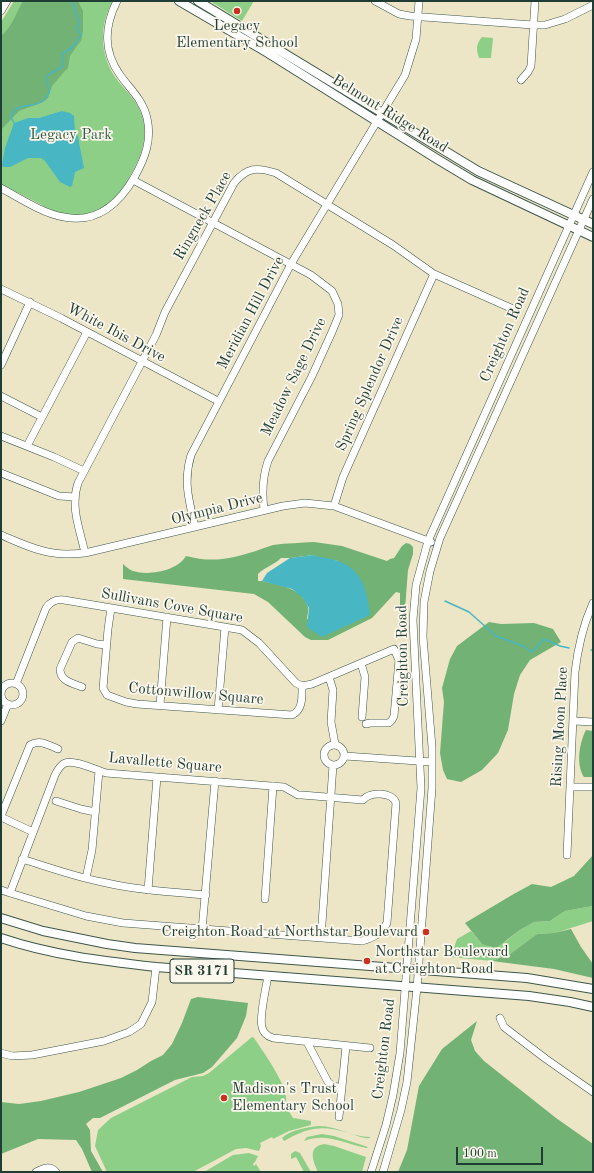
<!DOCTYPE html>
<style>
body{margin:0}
#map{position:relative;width:594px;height:1173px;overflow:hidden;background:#ece5c6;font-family:"Old Standard TT",serif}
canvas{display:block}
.frame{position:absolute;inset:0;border:2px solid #1f3d34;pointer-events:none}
.scale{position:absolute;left:456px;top:1147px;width:87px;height:18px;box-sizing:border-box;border:2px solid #1f3d34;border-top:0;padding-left:5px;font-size:12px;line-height:14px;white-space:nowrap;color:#1f3d34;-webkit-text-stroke:3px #fbf7ec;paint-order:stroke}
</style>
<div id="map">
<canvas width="594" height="1173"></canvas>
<div class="frame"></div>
<div class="scale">100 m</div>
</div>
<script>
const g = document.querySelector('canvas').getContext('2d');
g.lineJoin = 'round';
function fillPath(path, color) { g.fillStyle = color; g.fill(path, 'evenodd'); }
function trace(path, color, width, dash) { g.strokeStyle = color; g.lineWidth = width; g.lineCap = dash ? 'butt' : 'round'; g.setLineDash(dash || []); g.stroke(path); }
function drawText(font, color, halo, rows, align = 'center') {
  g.font = font + ' "Old Standard TT",serif'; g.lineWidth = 3.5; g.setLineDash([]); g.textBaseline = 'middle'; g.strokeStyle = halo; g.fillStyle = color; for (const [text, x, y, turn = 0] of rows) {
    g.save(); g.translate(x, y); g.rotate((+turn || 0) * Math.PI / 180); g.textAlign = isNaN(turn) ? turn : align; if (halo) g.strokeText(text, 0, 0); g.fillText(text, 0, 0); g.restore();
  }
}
fillPath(new Path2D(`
 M14 1H113C98 26 100 58 118 81 130 96 141 104 144 124 147 144 139 160 130 176 115 206 89 222 55 212 49 210 42 205 36 202 24 196 13 190 1 184V22Z
 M210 1H254L242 21Z
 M482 37 493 38 491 58H479C476 49 476 44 482 37Z
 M593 906V921L555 933 537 934 510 954 492 961 451 957 457 939 471 931 482 944 506 941 520 930 534 922 550 921 565 911Z
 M252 1037 254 1038C262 1050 293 1092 285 1105L293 1118 311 1121V1125L289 1131 273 1139 272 1137 260 1143 261 1146 259 1151 246 1148 236 1149 193 1172H107L95 1146 98 1130 111 1118 192 1077 203 1076 209 1073Z
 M319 1126C337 1126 352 1137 370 1137V1138C363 1139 356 1135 349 1133 322 1125 309 1127 284 1141L282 1138C290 1130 307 1127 319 1126Z
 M322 1134 334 1136 368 1147 367 1148C345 1144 326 1132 304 1141L307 1137Z
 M324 1144 334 1146 366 1157 362 1172H318C313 1161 307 1147 324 1144Z
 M295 1151 300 1153 311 1172H304L296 1157 291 1159V1154Z
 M249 1153 258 1156 255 1162 253 1164 254 1166 256 1164 261 1172H204L233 1155Z`), '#8ecf87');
fillPath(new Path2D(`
 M23 1H78L83 11V31L81 41 76 47 70 56 68 68 63 73 52 86 48 98 43 102 19 111 1 130V36C12 27 16 13 23 1Z
 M314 542 342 546 387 561 390 559 394 558 402 546 406 543 410 544 413 547V554L408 570 405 609H400V593L396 592 372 618 328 640H311L305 637 268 602 254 594 123 579V564C126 567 130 570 133 571 149 576 177 571 186 556 212 563 230 559 256 551 261 549 267 547 273 545 287 543 300 543 314 542ZM313 555 320 558 338 561 307 620C307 616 309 611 308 607 303 588 278 585 262 581H258V574C265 567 274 565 281 558H290Z
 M489 622 501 624 534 623 553 629 561 642 530 660 520 675 514 694 508 730 498 753 482 770 461 782 447 779 443 770 440 753 444 702 442 688 450 659 457 646Z
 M586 730 593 731V777H584C576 765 579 743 586 730Z
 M593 855V906L565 911 550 921 534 922 520 930 496 948 482 944 465 923 512 895 532 884 551 887 574 876Z
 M571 929 581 947 593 964V978L554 969 492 961 510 954 537 934 554 933Z
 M198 997 248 1003 246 1016 237 1038 212 1067 203 1073 175 1080 100 1118H93L86 1124 90 1130 91 1151 103 1172H92L82 1149 76 1140 38 1139 1 1154V1102L19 1104 41 1101 79 1092 121 1078 137 1070 151 1061 163 1055 172 1044 182 1023 191 999Z
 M477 1021 471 1040 475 1051 484 1061 556 1118 593 1144V1172H398L407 1150 419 1086 442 1049Z`), '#72b274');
fillPath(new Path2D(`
 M62 111 70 113 74 116 75 132 78 137 84 168 75 172 72 186 70 187 60 182 45 161 41 158H28L10 167H3L2 165 5 148 14 123 28 118H39Z
 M313 555C321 558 330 558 338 561 362 569 368 592 370 615L322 637 307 627 309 608 303 598 292 589 262 581 267 573 290 558Z`), '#49b6c4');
trace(new Path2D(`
 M14 123 11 117C16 101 32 109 43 101 46 99 48 95 49 93L47 77 48 75 62 67 63 60 62 54C72 49 77 44 81 34L77 30V26L80 24 71 1
 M445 601 469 612 496 636 523 646 532 652 544 639 560 646 569 648
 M591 650H593`), '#49b6c4', 1.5);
const minor = new Path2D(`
 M375 1 399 14 410 16 533 25H545L565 19 593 5
 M1 11 7 1
 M521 80 528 72 531 66 535 1
 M133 180 311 275 332 291 338 304 339 315 332 332 312 376 268 461C262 478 262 493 264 510
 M1 188C19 198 44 214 64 217 97 224 120 203 135 176 145 158 152 140 147 118 143 100 130 89 120 75 103 51 104 27 117 1
 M1 289 61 318 218 401
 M1 365 30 302
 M1 396 42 417
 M1 436 54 457 84 471
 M27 446 87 332
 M1 473 59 496 75 497
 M334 506 343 477 434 274
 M195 527C189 500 183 482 191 455L291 264 405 75 416 39 419 1
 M1 535C18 542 36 551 54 553 64 555 75 554 85 553L283 506 305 503 334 506 431 542
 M85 553C80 530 70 507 78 483L156 335 165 312 234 183C247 167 257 167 276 173L393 245 434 274 513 309
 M111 608 108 629 103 688 107 695 126 702 137 704 292 715C303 710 302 697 302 686
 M361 663 365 677 362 717
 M329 677 333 690 331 722 335 744
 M1 694a11 11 0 1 1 22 0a11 11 0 1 1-22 0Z
 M16 684 46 608C51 601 56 599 64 600L242 630 259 643 296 683 302 686 312 684 394 649 399 660 394 716 392 720 389 723H370L366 724
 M82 687C72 683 60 681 60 669L72 642 78 638 97 644 106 645
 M160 705 167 617
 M218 710 225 627
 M1 721 8 704
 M574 721 593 722
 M324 755a10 10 0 1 1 20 0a10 10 0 1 1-20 0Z
 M345 756 432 762
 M570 787H593
 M56 801 81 809 95 812
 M1 816 30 745C40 739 48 745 58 749
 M1 817 33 832
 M567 855 575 672C578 647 583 625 593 603
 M22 859C48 867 75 877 102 882 136 890 171 892 206 895
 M86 878 92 850 99 771
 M1 890 10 893 86 916 123 923 362 941C373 938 381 934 387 923L396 803C393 792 370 791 363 800L302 795H298L284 787 106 773C96 770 74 759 65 763 60 765 57 771 55 775L10 893
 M148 890 157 777
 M265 899 273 786
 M202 930 215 781
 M321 938 333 765
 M268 976C266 988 259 1017 262 1027 263 1033 267 1036 273 1038L370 1048
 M500 1018 504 1027 546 1059 593 1092
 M307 1042 328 1082 333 1086 342 1088
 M1 1053 12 1056 32 1055 104 1041 129 1032 141 1024 152 1002 156 967
 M339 1117 346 1046
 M36 1172C43 1168 50 1165 56 1172
 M371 1172 386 1125 393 1095 400 1053 421 788 413 620 416 585 428 541 593 172
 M383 1172 401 1110 407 1082 417 988 432 788V747L423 637 424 602 430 571 440 538 593 199`);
const major = new Path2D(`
 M179 1 268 53 437 159 472 180 593 237
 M198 1 478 171 593 224
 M1 918 43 931 107 944 135 948 527 978 593 989
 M1 938C51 955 103 961 156 967L529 996 570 1002 593 1007`);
trace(minor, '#3e564a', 8);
trace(major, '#3e564a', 10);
trace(minor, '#fff', 7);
trace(major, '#fff', 8);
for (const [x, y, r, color] of [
 [237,11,4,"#c8321e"],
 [426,932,4,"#c8321e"],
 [367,961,4,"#c8321e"],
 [224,1098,4,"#c8321e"]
]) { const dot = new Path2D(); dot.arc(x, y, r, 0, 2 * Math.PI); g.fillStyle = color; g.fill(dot); trace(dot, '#fbf7ec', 1.5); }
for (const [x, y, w] of [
 [202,971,64]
]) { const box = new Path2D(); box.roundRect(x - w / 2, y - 12, w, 24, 3); g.fillStyle = '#fbf7ec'; g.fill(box); trace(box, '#1f3d34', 1); }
drawText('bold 14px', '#1f3d34', null, [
 ["SR 3171",202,971]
]);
drawText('15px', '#1f3d34', '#fbf7ec', [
 ["Legacy",237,26,"center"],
 ["Elementary School",237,43,"center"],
 ["Creighton Road at Northstar Boulevard",418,932,"right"],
 ["Northstar Boulevard",375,952],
 ["at Creighton Road",375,969],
 ["Madison's Trust",232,1089],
 ["Elementary School",232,1106]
], 'left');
drawText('15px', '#1f3d34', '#fbf7ec', [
 ["Belmont Ridge Road",390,114,32],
 ["Ringneck Place",203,216,-60],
 ["Meridian Hill Drive",251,313,-62],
 ["White Ibis Drive",116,333,28],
 ["Creighton Road",505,335,-66],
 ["Meadow Sage Drive",294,377,-64],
 ["Spring Splendor Drive",370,384,-66],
 ["Olympia Drive",217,509,-14],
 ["Sullivans Cove Square",172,606,10],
 ["Creighton Road",403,656,-91],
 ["Cottonwillow Square",196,694,5],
 ["Rising Moon Place",560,727,-87],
 ["Lavallette Square",165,763,5],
 ["Creighton Road",384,1049,-83]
]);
drawText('15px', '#355a45', '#fbf7ec', [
 ["Legacy Park",71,135]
]);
</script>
